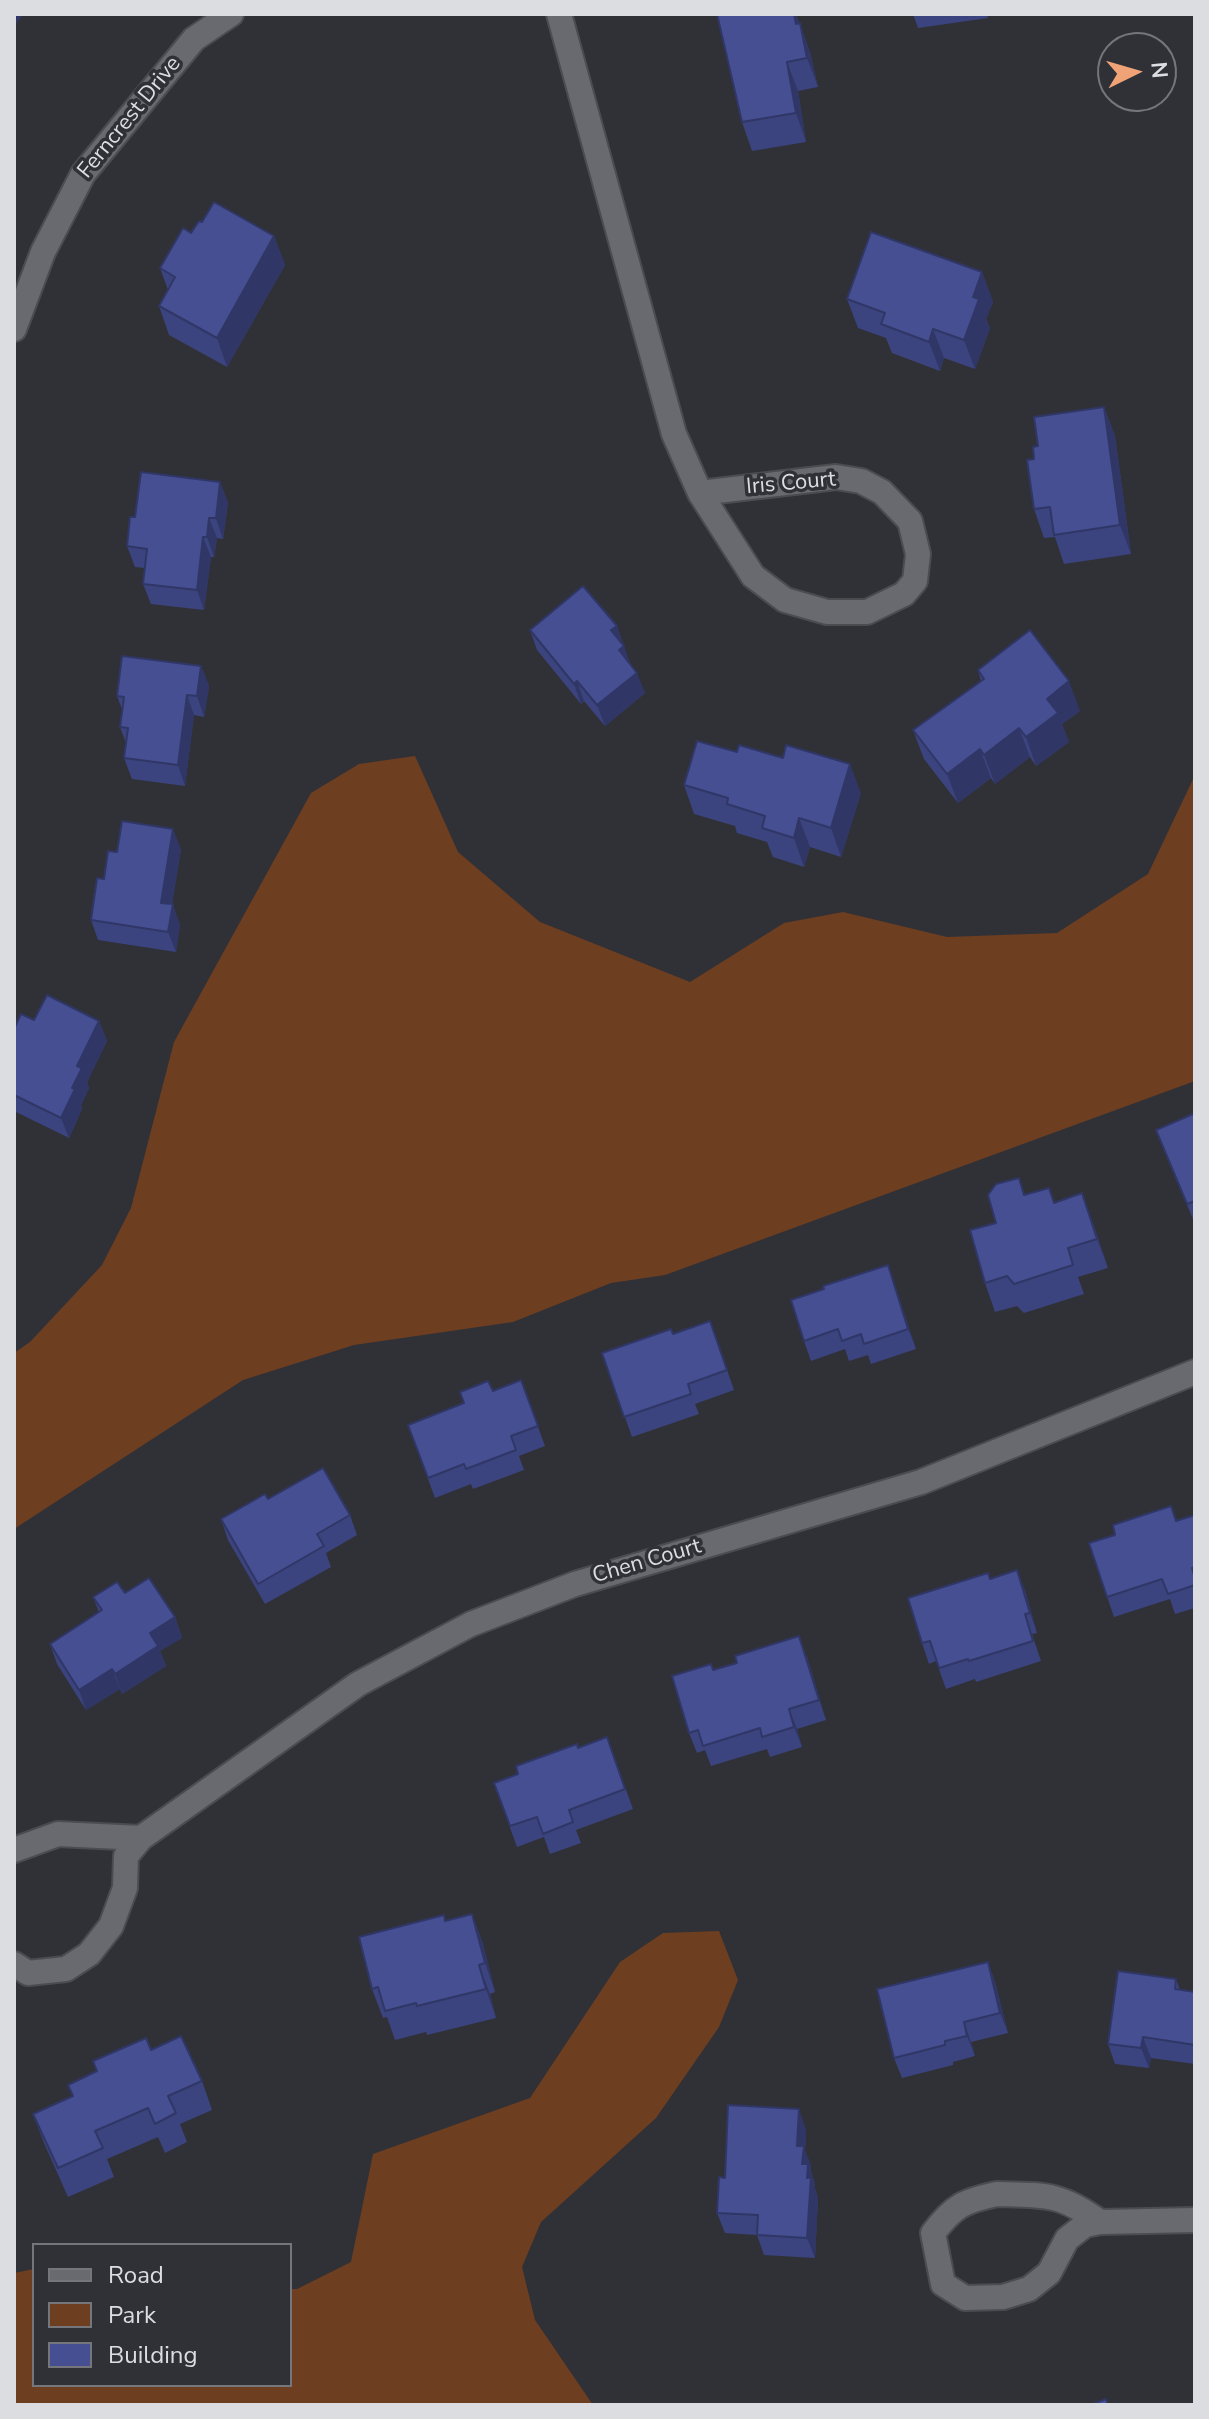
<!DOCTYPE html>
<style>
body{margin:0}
#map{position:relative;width:1209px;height:2419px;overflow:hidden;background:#303137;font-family:"Nunito Sans",sans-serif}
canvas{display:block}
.frame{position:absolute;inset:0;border:16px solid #dcdde0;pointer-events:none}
.legend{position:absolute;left:32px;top:2243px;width:260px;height:144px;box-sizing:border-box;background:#303137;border:2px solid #75767b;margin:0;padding:10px 14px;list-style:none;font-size:24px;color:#dcdde0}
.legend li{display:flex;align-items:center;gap:16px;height:40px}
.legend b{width:40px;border:2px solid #75767b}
.north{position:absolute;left:1097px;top:32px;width:80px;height:80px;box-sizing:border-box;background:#303137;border:2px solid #75767b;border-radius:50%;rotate:85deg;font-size:22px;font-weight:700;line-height:32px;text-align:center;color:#dcdde0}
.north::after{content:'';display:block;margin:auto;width:28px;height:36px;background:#efa377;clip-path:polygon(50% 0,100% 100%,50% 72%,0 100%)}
</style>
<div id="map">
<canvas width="1209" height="2419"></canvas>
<div class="frame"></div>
<ul class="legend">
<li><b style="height:10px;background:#686a70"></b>Road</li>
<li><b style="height:22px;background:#6e3e20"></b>Park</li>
<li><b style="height:22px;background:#454f92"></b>Building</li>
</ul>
<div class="north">N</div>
</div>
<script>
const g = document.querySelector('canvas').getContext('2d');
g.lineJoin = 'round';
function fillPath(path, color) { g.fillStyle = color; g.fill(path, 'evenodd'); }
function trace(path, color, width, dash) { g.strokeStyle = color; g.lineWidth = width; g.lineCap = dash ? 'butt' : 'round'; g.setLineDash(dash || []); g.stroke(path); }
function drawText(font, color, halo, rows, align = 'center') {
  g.font = font + ' "Nunito Sans",sans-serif'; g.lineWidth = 7; g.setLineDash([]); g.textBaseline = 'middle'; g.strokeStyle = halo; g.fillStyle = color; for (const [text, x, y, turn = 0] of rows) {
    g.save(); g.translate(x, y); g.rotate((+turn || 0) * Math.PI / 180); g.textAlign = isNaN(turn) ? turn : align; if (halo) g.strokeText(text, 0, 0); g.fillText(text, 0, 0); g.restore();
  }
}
fillPath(new Path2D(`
 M415 756 458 852 540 922 690 982 784 923 843 912 947 937 1057 933 1148 874 1195 775V1081L665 1275 611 1283 513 1322 354 1345 243 1380 14 1529V1353L30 1342 102 1265 131 1208 174 1042 311 793 359 764Z
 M719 1931 738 1980 719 2027 656 2118 541 2222 522 2267 535 2320 593 2405H14V2273L34 2269V2385H290V2289H297L351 2262 373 2154 530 2098 620 1962 663 1933Z`), '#6e3e20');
const minor = new Path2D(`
 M559 14 674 434 700 493
 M14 329 43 252 83 174 194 39 231 14
 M836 477 861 481 882 492 910 521 918 554 915 581 904 594 867 612H827L785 600 753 576 700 493Z
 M141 1838 358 1684 471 1624 575 1584 921 1482 1195 1372
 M14 1850 58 1834 141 1838 126 1856 125 1888 111 1926 89 1954 66 1969 28 1973 14 1964
 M997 2194C1045 2195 1060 2193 1100 2222L1085 2225 1067 2239 1049 2273 1029 2289 1003 2297 965 2298 943 2284 933 2233C954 2206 963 2201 997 2194Z
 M1100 2222 1195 2220`);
trace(minor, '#4b4c50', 28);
trace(minor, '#686a70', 24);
fillPath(new Path2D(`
 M796 14 810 52 818 87 798 91 806 142 752 151 742 122Z
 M913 14H987L988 18 918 28Z
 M202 222 274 236 285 265 227 367 169 335 159 306 168 290 160 268 191 233Z
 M982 272 993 302 986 319 990 328 975 369 944 358 940 371 892 353 886 338 858 328 847 299Z
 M1104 407 1115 436 1131 554 1064 564 1055 537 1044 538 1034 509V459Z
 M220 482 228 503 223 539 217 538 214 557H211L204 610 151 604 143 584 145 568 135 567 127 546 135 517Z
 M617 626 630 664 645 693 605 726 584 701 581 704 537 650 530 630Z
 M201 666 209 686 204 717 194 715 185 786 132 779 124 758 126 743 120 727 122 709 117 696Z
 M978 670 1080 711 1062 724 1069 742 1036 766 1030 757 995 784 991 778 958 803 924 759 913 730 981 681Z
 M684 785 861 793 841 857 810 847 804 867 773 857 767 842 737 833 735 826 694 814Z
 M181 849 172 904 180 925 176 952 98 940 91 920 104 879 117 852Z
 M34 1020 99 1021 107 1041 87 1082 89 1088 81 1105 82 1109 69 1138 14 1111V1029Z
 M1195 1118V1224L1156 1130Z
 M1019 1178 1025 1195 1049 1188 1054 1203 1093 1223 1108 1268 1078 1277 1084 1294 1024 1313 1017 1306 995 1312 985 1283 996 1223Z
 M895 1286 916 1349 871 1364 868 1355 849 1361 845 1349 811 1361 804 1341Z
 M710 1321 734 1390 695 1404 699 1414 632 1437 602 1353 673 1334Z
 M521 1380 545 1446 519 1456 524 1470 473 1489 471 1484 435 1498 408 1425Z
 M268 1499 350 1515 357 1535 326 1553 331 1567 265 1604 228 1540 221 1519Z
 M1195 1515V1608L1175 1614 1170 1599 1114 1617 1089 1543Z
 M990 1579 1025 1590 1037 1633 1032 1634 1041 1661 976 1682 975 1679 946 1689 936 1661 929 1664 922 1643Z
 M125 1593 175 1617 182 1638 160 1651 166 1666 122 1694 120 1689 86 1710 57 1664 50 1644 99 1612 93 1597Z
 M807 1657 826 1720 797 1729 802 1747 770 1757 767 1749 711 1766 705 1750 697 1753 689 1733 713 1670Z
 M607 1737 633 1809 576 1830 581 1843 550 1854 544 1837 517 1847 494 1783 518 1774 578 1748Z
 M472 1914 483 1944 495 1992 490 1994 496 2018 427 2035 426 2032 395 2040 387 2017 383 2018 372 1989 446 1921Z
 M988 1962 995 1982 1008 2033 971 2042 975 2056 953 2062V2065L902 2078 894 2058Z
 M1176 1979 1180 1990 1195 1992V2064L1151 2058 1149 2068 1115 2064 1108 2044Z
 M151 2050 202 2081 212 2110 180 2124 187 2142 165 2153 158 2137 107 2159 114 2177 68 2197 44 2143 33 2114 73 2097 68 2085 97 2072 93 2061Z
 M806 2130 805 2151 811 2166V2171L815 2184V2189L818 2198 815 2258 764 2255 757 2235 725 2233 717 2213 725 2178Z`), '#3b447e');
fillPath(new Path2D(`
 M14 14H24L14 26Z
 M794 14H796L801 27 800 23 810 52 818 87 807 58Z
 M787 62 798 91 806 142 796 113Z
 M274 236 285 265 227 367 217 338Z
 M982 272 993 302 986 319 990 328 975 369 964 340 973 297Z
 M933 329 944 358 940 371 929 342Z
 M1104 407 1115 436 1131 554 1120 525Z
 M220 482 228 503 223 539 216 518Z
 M209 518 217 538 214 557 207 537Z
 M203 537 211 557 204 610 197 590Z
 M617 626 631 666 626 670 611 630Z
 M201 666 209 686 204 717 197 696Z
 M637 673 645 693 605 726 597 705Z
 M577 681 584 701 581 704 574 684Z
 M1069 681 1080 711 1062 724 1069 742 1036 766 1026 737 1047 699Z
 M187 695 194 715 185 786 178 765Z
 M1019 728 1030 757 995 784 984 755Z
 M980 749 991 778 958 803 947 774Z
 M850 764 861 793 841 857 831 828Z
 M799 818 810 847 804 867 794 838Z
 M173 829 181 849 169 923 161 903Z
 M173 904 180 925 176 952 168 932Z
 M99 1021 107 1041 87 1082 89 1088 81 1105 82 1109 69 1138 61 1118 72 1088 77 1066Z
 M1082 1193 1093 1223 1108 1268 1097 1239Z
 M888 1265 916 1349 908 1329Z
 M1017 1570 1025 1590 1037 1633 1030 1613Z
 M175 1617 182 1638 160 1651 166 1666 122 1694 115 1674 150 1633Z
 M799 1636 807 1657 826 1720 819 1700Z
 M112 1669 120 1689 86 1710 79 1690Z
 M789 1709 797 1729 802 1747 794 1727Z
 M472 1914 483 1944 495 1992 485 1963Z
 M988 1962 995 1982 1008 2033 1000 2013Z
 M479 1965 490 1994 496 2018 486 1989Z
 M964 2022 971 2042 975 2056 967 2036Z
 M1143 2037 1151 2058 1149 2068 1141 2048Z
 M799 2109 806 2130 805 2151 811 2166V2171L815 2184V2189L818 2198 815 2258 807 2238 797 2146Z`), '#303766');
const building = new Path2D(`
 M717 14H794L796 24 800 23 807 58 787 62 796 113 742 122Z
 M214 202 274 236 217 338 159 306 175 277 160 268 183 228 191 233 199 221 202 222Z
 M871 232 982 272 973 297 979 299 964 340 933 329 929 342 881 324 885 313 847 299Z
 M1104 407 1120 525 1054 535 1050 507 1034 509 1027 460 1034 459 1033 447 1038 446 1034 417Z
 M141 472 220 482 216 518H209L207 537H203L197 590 143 584 147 549 127 546 130 517H135Z
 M583 586 617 626 611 630 624 646 619 650 637 673 597 705 577 681 574 684 530 630Z
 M1030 630 1069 681 1047 699 1058 713 1026 737 1019 728 984 755 980 749 947 774 913 730 984 679 978 670Z
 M122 656 201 666 197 696 187 695 178 765 124 758 128 728 120 727 124 697 117 696Z
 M697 741 737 752 739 745 783 758 786 745 850 764 831 828 799 818 794 838 762 828 765 816 727 804 728 798 684 785Z
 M122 821 173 829 161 903 173 904 168 932 91 920 97 878 104 879 108 851 117 852Z
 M47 995 99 1021 77 1066 82 1068 72 1088 75 1089 61 1118 14 1095V1029L21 1014 34 1020Z
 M1193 1114 1195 1118V1201L1187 1204 1156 1130Z
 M1019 1178 1024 1195 1049 1188 1054 1203 1082 1193 1097 1239 1068 1248 1073 1265 1014 1284 1007 1276 985 1283 970 1230 996 1223 988 1195 996 1184Z
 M888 1265 908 1329 864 1344 861 1334 842 1341 838 1329 804 1341 791 1300 824 1289 823 1286Z
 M710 1321 727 1370 688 1384 691 1394 624 1417 602 1353 671 1329 673 1334Z
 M521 1380 538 1426 511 1436 516 1450 466 1469 464 1464 428 1478 408 1425 464 1403 460 1392 488 1381 493 1391Z
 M323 1468 350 1515 317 1534 324 1546 258 1584 221 1519 265 1494 268 1499Z
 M1171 1506 1176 1521 1195 1515V1567L1192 1568 1195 1578V1585L1168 1594 1162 1579 1107 1597 1089 1543 1115 1535 1113 1525Z
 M1017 1570 1030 1613 1025 1614 1033 1641 969 1661 968 1659 939 1668 930 1641 922 1643 908 1598 988 1573 990 1579Z
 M149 1578 175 1617 150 1633 158 1646 115 1674 112 1669 79 1690 50 1644 102 1610 93 1597 117 1582 125 1593Z
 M799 1636 819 1700 789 1709 794 1727 762 1737 760 1728 703 1746 698 1730 689 1733 672 1676 711 1664 713 1670 737 1663 735 1656Z
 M607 1737 625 1789 569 1810 573 1822 543 1834 537 1817 510 1826 494 1783 518 1774 516 1766 577 1744 578 1748Z
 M472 1914 485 1963 479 1965 486 1989 417 2006 416 2003 385 2011 378 1987 372 1989 359 1937 444 1915 445 1921Z
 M988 1962 1000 2013 964 2022 967 2036 945 2041V2045L894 2058 877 1989Z
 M1118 1971 1176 1979 1175 1989 1195 1992V2045L1143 2037 1141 2048 1108 2044Z
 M181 2036 202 2081 168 2096 176 2113 155 2124 148 2108 95 2131 103 2148 58 2168 33 2114 73 2096 68 2085 97 2071 93 2061 146 2038 151 2050Z
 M728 2105 799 2109 797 2146H804L802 2164H808L807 2178 811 2177 807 2238 757 2235 758 2215 717 2213 719 2177 725 2178Z
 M1106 2399 1108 2405H1090Z`);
fillPath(building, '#454f92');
trace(building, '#303766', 2);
drawText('22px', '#dcdde0', '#303137', [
 ["Ferncrest Drive",130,118,-51],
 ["Iris Court",791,484,-5],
 ["Chen Court",647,1562,-16]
]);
</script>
